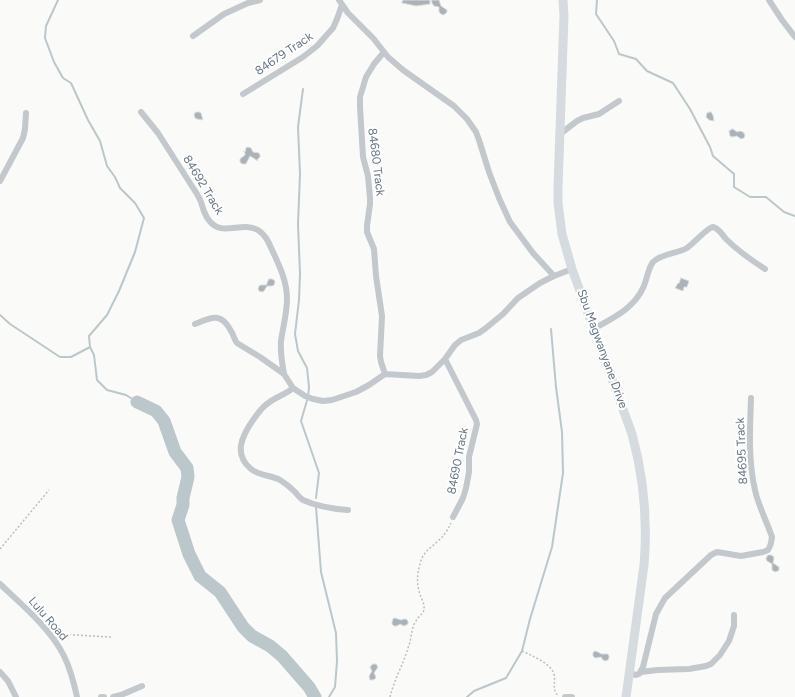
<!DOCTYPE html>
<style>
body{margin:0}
canvas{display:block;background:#fafaf8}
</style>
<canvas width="795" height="697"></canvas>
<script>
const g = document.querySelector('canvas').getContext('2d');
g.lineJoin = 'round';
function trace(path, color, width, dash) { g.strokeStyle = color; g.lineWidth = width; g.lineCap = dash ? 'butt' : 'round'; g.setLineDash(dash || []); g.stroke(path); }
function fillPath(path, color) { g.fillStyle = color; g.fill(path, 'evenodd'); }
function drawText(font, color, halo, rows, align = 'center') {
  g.font = font + ' Figtree,sans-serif'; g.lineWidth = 4; g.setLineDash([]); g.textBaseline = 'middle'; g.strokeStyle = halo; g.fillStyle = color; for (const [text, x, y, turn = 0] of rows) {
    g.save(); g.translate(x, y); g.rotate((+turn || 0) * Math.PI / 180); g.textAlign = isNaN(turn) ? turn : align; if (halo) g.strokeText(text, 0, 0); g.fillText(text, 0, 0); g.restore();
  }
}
trace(new Path2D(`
 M58 0 46 26 45 38 54 62 63 78 71 83 88 120 100 141 107 166 115 177 120 188 135 203 144 218 135 252 119 291 107 315 89 336 90 347 94 355 97 380 107 390 126 395 137 402
 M597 0 596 14 614 41 619 54 636 59 647 71 673 83 690 109 710 147 713 156 734 174V187L750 197H766L784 212 795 216
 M303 89 298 127 300 174 298 224 300 274 299 300 295 334 298 351 307 368 309 387 308 397 301 421 319 473 316 498
 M0 315 10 324 60 357H71L90 347
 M316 507 321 572 336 633 337 661 335 687 329 697
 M467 697 474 691 506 678 522 651 530 619 552 547 563 473 562 432 556 387 551 329`), '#bbc7cb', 2);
trace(new Path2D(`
 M137 402 156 411 164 421 175 452 187 468 188 477 183 498V505L178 520 189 554 200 576 220 592 243 627 252 636 270 646 282 656 309 687 315 697`), '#bbc7cb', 13);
const building = new Path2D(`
 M403 0H430V4L416 6 402 3Z
 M432 0H439L441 6 447 10V12L445 14 443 15 441 14 439 12V7L434 6 432 3Z
 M196 112H199L201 113 203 120 197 119 195 118 194 115Z
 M711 112 713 115 714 121 709 120 706 117 707 113Z
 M733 129 737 132 740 131 743 132 745 135 744 138 741 139 737 136 732 137 730 136 729 131Z
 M248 147 251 148 253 152 259 153 260 155V157L257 160 258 161 250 156 246 164H242L240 162V159L245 155V153L243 151 245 152 246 148Z
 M681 278 689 281 687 287H684L683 291 675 288 678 283H679Z
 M269 279H272L274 280 275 282 274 285 272 286H267L264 291 262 292 259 291 258 289 259 286 261 285H266Z
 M768 555H771L773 556 774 558 773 563 779 567V570L778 571 775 572 772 570V564L767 561 766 559Z
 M395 618 401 620 404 619H406L408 621V624L404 626 400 624 397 626H394L392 624V622L393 619Z
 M595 651 598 652 601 654H608L609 656V658L608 660 605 661 603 660 601 657 595 658 593 656V653Z
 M373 664H376L378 667 374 673 376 677 375 679 372 680H370L369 676 372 671 370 667Z`);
fillPath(building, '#aab3b9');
trace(building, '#dcdcda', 1);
trace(new Path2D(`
 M0 549 49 490
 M57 634 111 637
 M522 651C530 655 553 664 554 675 556 684 551 687 558 696
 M390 697C394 680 403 665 408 648 411 641 411 634 413 627 414 624 416 621 417 619 420 615 424 613 424 609 425 603 420 597 419 591 416 580 418 568 422 558 426 550 433 546 439 540 445 535 448 529 451 523`), '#bbbfc2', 1.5, [2, 2]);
trace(new Path2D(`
 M339 0 348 13 373 38 388 57 403 70 454 106 467 119 476 132 479 140 489 172 499 198 510 222 533 253 554 276
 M769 0 782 20 795 37
 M193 36 224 14 248 3 260 0
 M384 52 374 64 366 77 360 97V107L363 157 368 176 370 198V204L367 226V232L374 249 376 276 382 316 380 356 381 362 385 374
 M243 94 303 57 317 46 333 28 337 19 342 5
 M141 112 158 133 197 194C198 196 200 199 201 202 203 208 204 214 208 219 222 239 240 220 258 230 267 236 269 244 273 252 280 267 287 282 287 299 287 313 283 327 281 341 280 352 282 363 284 374
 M560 134 577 121 583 118 599 114 619 101
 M0 181 23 138 25 129 26 113
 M195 324C212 317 221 312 231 331 234 335 234 340 237 343L260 357 284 374 293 388 305 396 313 399 323 401 332 400 356 392 369 385 385 374 419 376 426 375 432 372 445 359 455 345 461 340 479 333 486 328 503 314 518 298 540 283 554 276 572 269
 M595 328C613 318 634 308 643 288 647 280 648 268 653 262 662 253 677 254 687 248 693 244 708 227 713 227 719 228 723 236 726 239 738 251 751 260 765 269
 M445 359 476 420 477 424 469 457V472L466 488 463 498 453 517
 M293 388C285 395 275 397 267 404 261 408 257 415 253 420 242 436 233 454 251 469 259 476 271 475 280 480 285 483 290 487 294 491 297 494 300 498 303 500 316 506 334 509 348 510
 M0 584C21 604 51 629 64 656 70 668 74 683 77 697
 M0 672 8 681 16 697
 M641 672 657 670 689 669 706 666 711 664 720 655 729 641 734 626V615
 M629 673 636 675 639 674 643 667 656 614 665 598 711 555 717 552 741 556 763 552 768 550 770 546 771 543 772 537C767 522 758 505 755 490 748 460 750 429 751 398
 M101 697H104
 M113 697 121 695 142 686
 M565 697H572`), '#c3c8cc', 6);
trace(new Path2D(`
 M563 0 564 16 558 187V203L562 234 572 269 632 434C644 478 648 519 644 565L626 697`), '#d6dbdf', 9);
drawText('12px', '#657683', '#fff', [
 ["84679 Track",284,54,-34],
 ["84680 Track",376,162,83],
 ["84692 Track",203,185,59],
 ["Sbu Magwanyane Drive",602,349,70],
 ["84695 Track",742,451,-93],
 ["84690 Track",458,461,-79],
 ["Lulu Road",48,619,49]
]);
</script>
